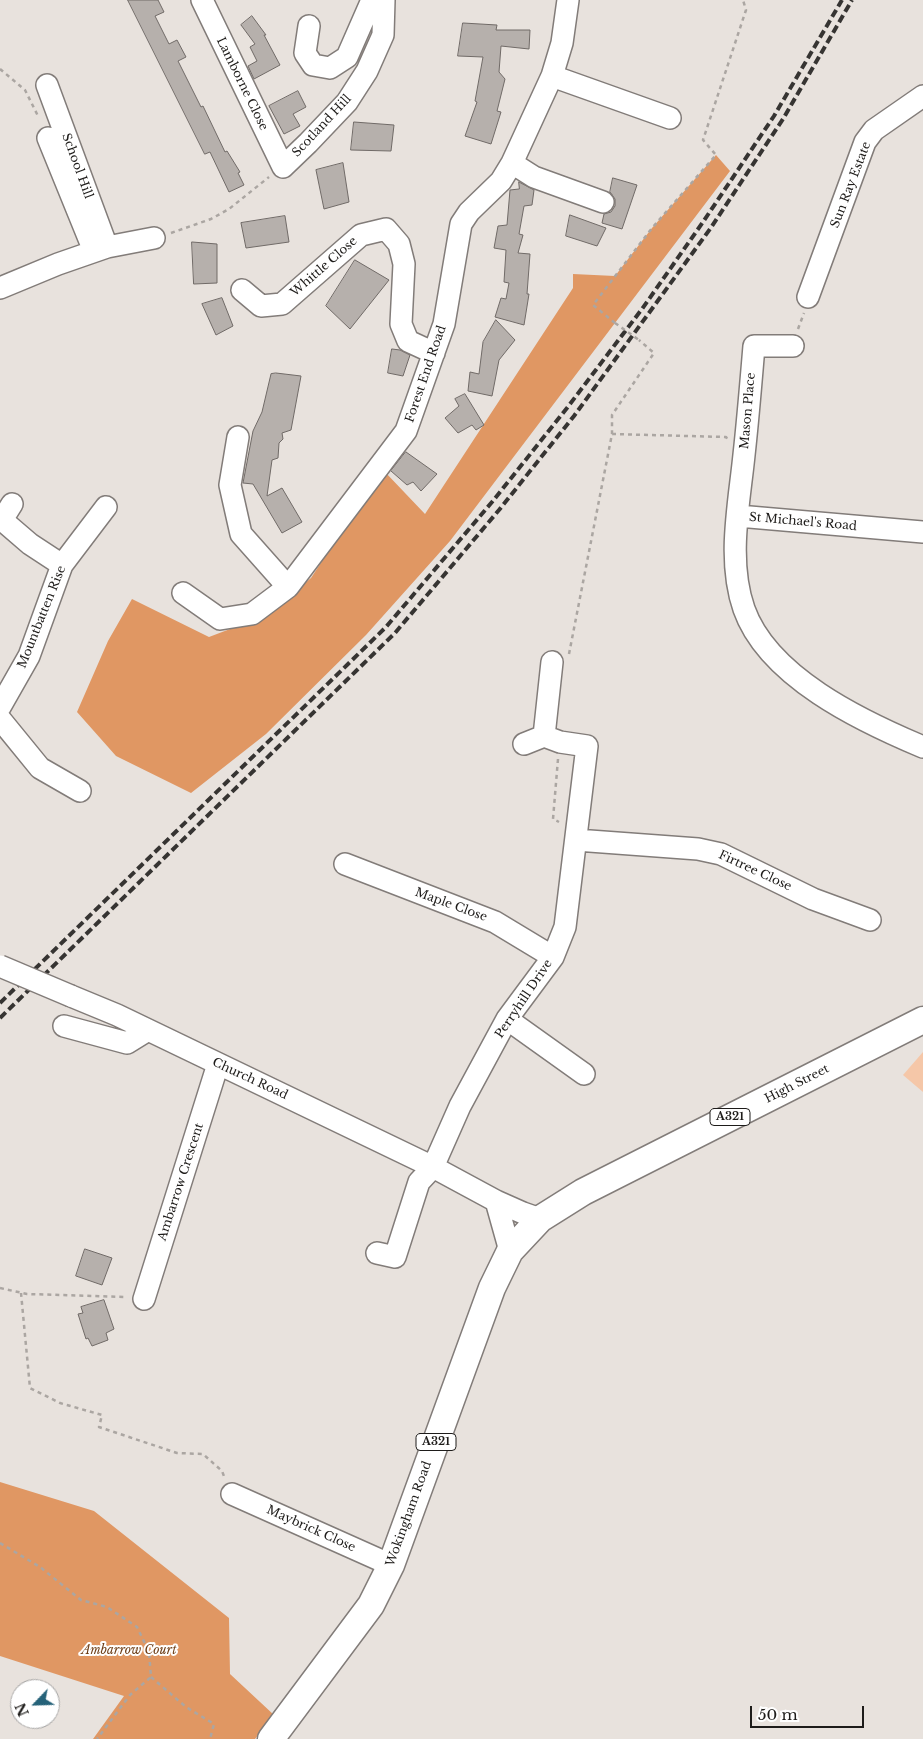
<!DOCTYPE html>
<style>
body{margin:0}
#map{position:relative;width:923px;height:1739px;overflow:hidden;background:#e8e2dd;font-family:"Libre Baskerville",serif}
canvas{display:block}
.north{position:absolute;left:10px;top:1679px;width:50px;height:50px;box-sizing:border-box;background:#fff;border:1px solid #a5a4a3;border-radius:50%;rotate:246deg;font-size:14px;font-weight:700;line-height:20px;text-align:center;color:#1e1c1a}
.north::after{content:'';display:block;margin:auto;width:18px;height:22px;background:#256279;clip-path:polygon(50% 0,100% 100%,50% 72%,0 100%)}
.scale{position:absolute;left:750px;top:1706px;width:114px;height:22px;box-sizing:border-box;border:2px solid #1e1c1a;border-top:0;padding-left:6px;font-size:15px;line-height:18px;white-space:nowrap;color:#1e1c1a;-webkit-text-stroke:4px #fff;paint-order:stroke}
</style>
<div id="map">
<canvas width="923" height="1739"></canvas>
<div class="north">N</div>
<div class="scale">50 m</div>
</div>
<script>
const g = document.querySelector('canvas').getContext('2d');
g.lineJoin = 'round';
function fillPath(path, color) { g.fillStyle = color; g.fill(path, 'evenodd'); }
function trace(path, color, width, dash) { g.strokeStyle = color; g.lineWidth = width; g.lineCap = dash ? 'butt' : 'round'; g.setLineDash(dash || []); g.stroke(path); }
function drawText(font, color, halo, rows, align = 'center') {
  g.font = font + ' "Libre Baskerville",serif'; g.lineWidth = 4; g.setLineDash([]); g.textBaseline = 'middle'; g.strokeStyle = halo; g.fillStyle = color; for (const [text, x, y, turn = 0] of rows) {
    g.save(); g.translate(x, y); g.rotate((+turn || 0) * Math.PI / 180); g.textAlign = isNaN(turn) ? turn : align; if (halo) g.strokeText(text, 0, 0); g.fillText(text, 0, 0); g.restore();
  }
}
fillPath(new Path2D(`
 M923 1052V1092L903 1075Z`), '#f5c7a8');
fillPath(new Path2D(`
 M716 155 730 171 450 541 366 635 266 734 191 793 116 756 77 712 108 641 132 599 209 637 267 615 311 578 367 492 385 472 425 514 573 288V274L615 276 652 228Z
 M0 1482 94 1511 229 1618 230 1674 274 1715 255 1739H93L124 1696 0 1656Z`), '#e09763');
const building = new Path2D(`
 M128 0H158L164 12 155 16 169 44 177 40 186 57 178 61 201 107 203 106 225 152 227 151 240 172 238 173 244 185 229 192 210 152 205 154Z
 M252 16 266 35H264L280 65 254 79 248 66 257 61 250 47 255 44 241 25Z
 M463 23 497 25 496 30H530L529 49 501 46 499 72 505 79 497 111 501 112 491 144 465 136 477 102 475 101 483 57 458 56Z
 M298 91 306 107 293 114 300 126 284 134 269 106Z
 M354 122 394 125 391 151 351 150Z
 M343 163 349 202 324 209 316 170Z
 M613 178 637 185 622 229 602 223 604 214 611 212 615 206V199L610 192Z
 M519 182 534 190 532 205 524 206 519 234 523 235 518 253 530 254 527 294H529L524 325 495 317 501 298 506 299 509 283 504 282 506 250 494 248 498 226 507 225 510 190 519 189Z
 M570 215 606 228 597 246 566 236Z
 M285 216 289 242 246 248 241 223Z
 M192 242 217 244V283L194 284Z
 M355 260 389 280 350 329 326 306Z
 M222 298 233 326 216 335 202 304Z
 M496 320 515 340 499 360 492 396 468 391 470 372 479 374 483 342Z
 M392 349 400 350 410 355 403 376 388 373Z
 M276 373 301 376 291 430 282 433 283 439 279 443 278 458 272 460 267 496 282 488 302 522 282 533 253 484 243 483 253 431 262 412 271 374Z
 M465 394 484 425 476 430 472 425 458 433 445 418 459 406 455 399Z
 M406 452 437 474 421 491 413 482 407 485 391 471Z
 M85 1249 112 1258 102 1285 76 1276Z
 M104 1300 114 1329 106 1333 108 1340 92 1346 88 1338 86 1339 78 1314 83 1313 81 1307Z`);
fillPath(building, '#b6b0ac');
trace(building, '#706a67', 1);
const minor = new Path2D(`
 M202 0 283 167 308 143 347 102 367 71 383 35 384 0
 M309 26 305 53 313 65 330 68 347 57 372 0
 M552 76 670 118
 M47 85 107 247
 M48 138 94 251
 M512 163 534 177 603 202
 M0 288 58 264 107 247 154 238
 M242 290 261 306 282 304 361 235 386 229 399 244 404 264 401 324 408 341 434 353
 M808 297 865 142 874 130 923 96
 M793 346H754C751 382 748 419 744 455 739 505 727 560 744 609 768 677 861 721 923 747
 M238 437 230 485 241 534 288 587
 M12 504 2 520 30 544 62 565
 M738 516 923 532
 M183 593 220 619 252 614 288 587 406 431 444 324 461 224 469 212 501 181 512 163 552 76 562 43 568 0
 M0 707 29 656 62 565 106 507
 M0 719 40 768 80 791
 M544 736 552 662
 M576 840 698 849 721 854 813 899 870 920
 M345 864 495 922 553 957
 M71 996 117 1015 433 1167 496 1201 523 1213 540 1219
 M507 1019 584 1074
 M64 1026 127 1043 148 1030
 M496 1201 510 1251
 M377 1253 395 1257 419 1182 433 1167 460 1106 507 1019 553 957 565 927 587 746 560 742 544 736 524 744
 M144 1299 218 1064
 M232 1494 391 1565`);
const major = new Path2D(`
 M271 1739 371 1605 391 1565 492 1288 510 1251 540 1219 583 1192 923 1020`);
trace(minor, '#827c79', 24);
trace(major, '#827c79', 29);
trace(new Path2D(`
 M0 69 25 90 38 116
 M171 233 211 219 229 209 269 177
 M615 323 593 305 652 228 716 155 703 140 746 10 743 0
 M798 329 804 313
 M612 434 726 437 728 440
 M569 654 612 434V415L654 353 639 340
 M558 759 553 819 559 822
 M0 1288 27 1294 127 1297
 M21 1293 30 1388 60 1403 102 1415 99 1427 177 1453 203 1454 222 1471 225 1479
 M0 1543 40 1567 81 1600 107 1607 137 1627 149 1652 151 1677 130 1695 97 1739
 M151 1677 186 1707 214 1724 210 1739`), '#aba6a2', 2.5, [4, 4]);
trace(minor, '#fff', 21);
trace(major, '#fff', 26);
trace(new Path2D(`
 M0 1003 386 627 492 502 567 408 642 309 703 222 774 116 842 0
 M0 1018 395 633 499 510 574 416 710 229 783 119 852 0`), '#363432', 4, [8, 4]);
const minorBridge = new Path2D(`
 M0 966 71 996`);
trace(minorBridge, '#827c79', 24, []);
trace(new Path2D(`
 M615 323 639 340`), '#aba6a2', 2.5, [4, 4]);
trace(minorBridge, '#fff', 21);
for (const [x, y, w] of [
 [730,1117,40],
 [436,1442,40]
]) { const box = new Path2D(); box.roundRect(x - w / 2, y - 8.5, w, 17, 4); g.fillStyle = '#fff'; g.fill(box); trace(box, '#1e1c1a', 1); }
drawText('bold 11px', '#1e1c1a', null, [
 ["A321",730,1117],
 ["A321",436,1442]
]);
drawText('12px', '#1e1c1a', '#fff', [
 ["Lamborne Close",242,84,64],
 ["Scotland Hill",322,126,-47],
 ["School Hill",77,166,70],
 ["Sun Ray Estate",851,185,-69],
 ["Whittle Close",324,267,-41],
 ["Forest End Road",426,374,-71],
 ["Mason Place",748,411,-85],
 ["St Michael's Road",803,522,5],
 ["Mountbatten Rise",42,617,-68],
 ["Firtree Close",755,871,25],
 ["Maple Close",451,905,20],
 ["Perryhill Drive",524,999,-56],
 ["Church Road",250,1079,25],
 ["High Street",797,1084,-27],
 ["Ambarrow Crescent",181,1182,-72],
 ["Wokingham Road",409,1514,-70],
 ["Maybrick Close",311,1529,24]
]);
drawText('italic 12px', '#6d3d16', '#fff', [
 ["Ambarrow Court",129,1651]
]);
</script>
